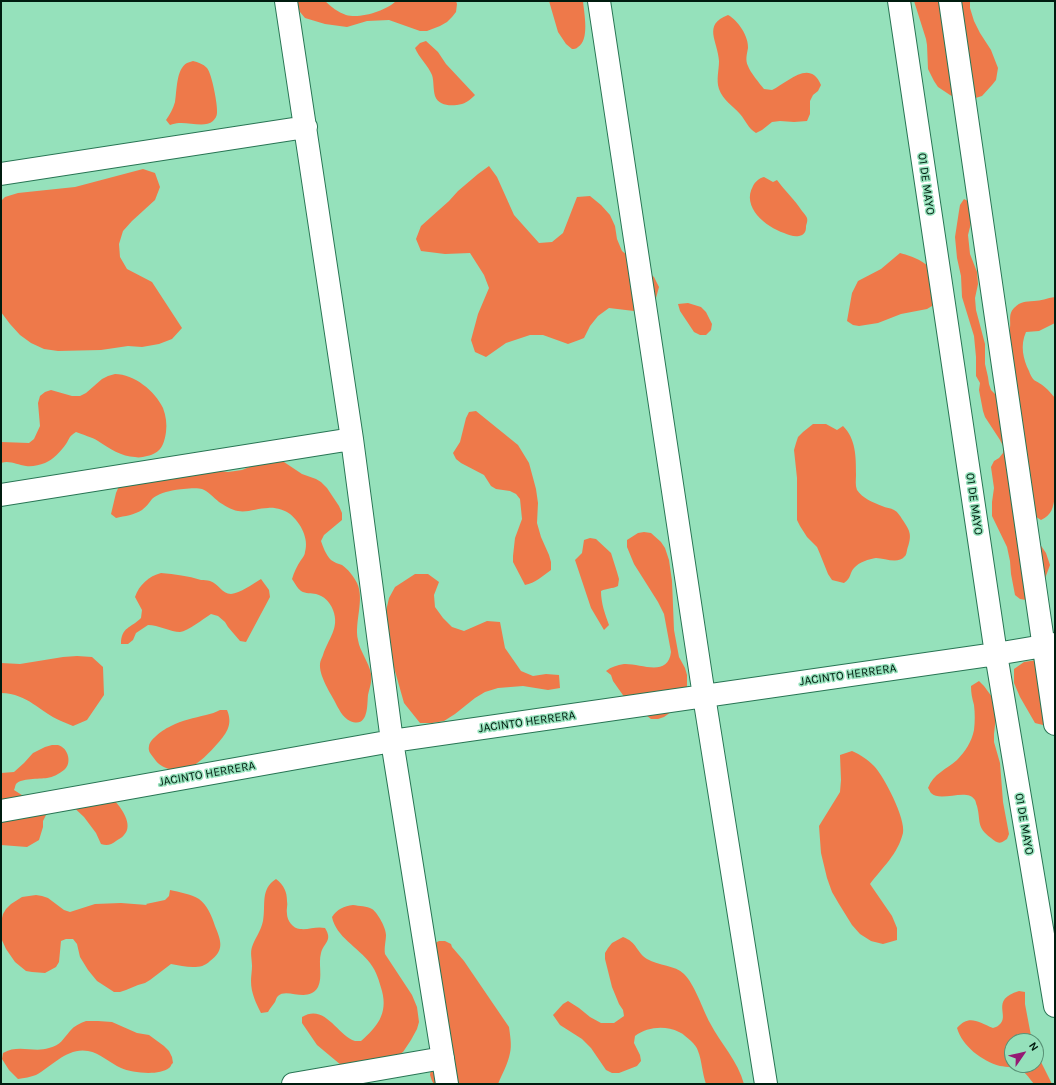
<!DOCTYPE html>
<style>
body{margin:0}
#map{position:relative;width:1056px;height:1085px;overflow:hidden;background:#95e1bb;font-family:Karla,sans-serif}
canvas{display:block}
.frame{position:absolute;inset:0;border:2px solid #001c0f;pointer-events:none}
.north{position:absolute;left:1004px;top:1033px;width:40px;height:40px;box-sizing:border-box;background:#95e1bb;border:1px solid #599276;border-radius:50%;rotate:56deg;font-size:11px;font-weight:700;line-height:16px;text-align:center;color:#001c0f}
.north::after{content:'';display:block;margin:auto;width:14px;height:18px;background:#951a74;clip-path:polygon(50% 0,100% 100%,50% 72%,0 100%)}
</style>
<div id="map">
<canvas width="1056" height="1085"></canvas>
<div class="frame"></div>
<div class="north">N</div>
</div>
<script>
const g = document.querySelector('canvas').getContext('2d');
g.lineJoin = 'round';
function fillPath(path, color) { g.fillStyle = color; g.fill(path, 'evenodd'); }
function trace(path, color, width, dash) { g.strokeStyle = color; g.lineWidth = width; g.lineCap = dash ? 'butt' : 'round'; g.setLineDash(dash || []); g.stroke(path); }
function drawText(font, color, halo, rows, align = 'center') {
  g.font = font + ' Karla,sans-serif'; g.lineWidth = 3; g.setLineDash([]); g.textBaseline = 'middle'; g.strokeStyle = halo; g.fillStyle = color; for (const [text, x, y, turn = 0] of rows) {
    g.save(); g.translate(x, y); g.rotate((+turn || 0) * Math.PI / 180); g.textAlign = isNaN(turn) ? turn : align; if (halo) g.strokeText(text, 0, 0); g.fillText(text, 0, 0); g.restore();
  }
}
fillPath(new Path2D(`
 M296 1H325C331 7 338 12 346 15 360 19 386 11 396 1H456L457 4 456 12 452 17 447 22 440 26 427 31H420L389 20 367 21 347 27 325 24 305 18 300 12Z
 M549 1H583C584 13 590 40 578 47 576 49 574 49 572 49L566 44 558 32Z
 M914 1H970V8L974 21 980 33 991 50 998 68 996 80 992 85 982 96 969 100 956 98 950 95 938 87 934 81 928 69 927 45 926 39Z
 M728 15C738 20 749 37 748 48 747 54 745 60 748 66 750 72 760 84 764 89L772 90C787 83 810 58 821 85L818 91 813 95 810 101V114L807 121 794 122 780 121 772 122 762 130 756 133C748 128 746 121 740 114 733 106 723 100 719 89 716 80 719 70 719 61 718 41 702 25 728 15Z
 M426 41 438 52 446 64 475 95C471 99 468 102 462 104 453 106 439 107 435 96 433 89 434 81 432 75 428 65 419 58 415 48L420 43Z
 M193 61C198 62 203 64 207 68 212 74 218 106 217 113 217 116 215 119 213 121 205 128 189 122 179 123 176 123 173 124 170 125L166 120C170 114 173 109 175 102 177 91 176 69 187 63 189 62 191 62 193 61Z
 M489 166 497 177 514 215 539 243 552 242 563 233 577 197 590 196 601 205 610 215 615 226 617 239 622 251 654 277 659 287 656 298 647 307 634 311 609 308 598 316 590 326 584 338 579 340 568 344 543 335H530L506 343 486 357 475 352 471 340 478 314 489 288 484 275 470 253 445 254 421 251 416 239 421 226 449 201 458 191 478 174Z
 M143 169 155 173 160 187 155 200 132 221 123 231 119 244 120 257 127 269 152 282 182 328 172 339 159 344 142 347 128 346 101 350 58 351 44 349 31 343 20 335 10 324 1 312V201L5 197 18 193 75 187Z
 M764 177 773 182 777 180C785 191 795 200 802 211 804 213 806 216 807 218 808 222 806 224 806 227 806 232 804 235 799 236 794 237 789 235 784 233 766 227 741 207 753 186 755 182 759 178 764 177Z
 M964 199 970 202 971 223 968 235 970 254 977 272 978 284 975 298 976 310 985 344V364L988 377 989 384 991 390 996 395 1002 396C1005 373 1009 351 1010 328 1011 321 1008 314 1014 308 1021 301 1025 302 1034 301 1041 301 1047 298 1055 297V323L1039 331 1026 332C1020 345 1023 359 1029 371 1030 374 1032 378 1034 380 1035 381 1038 382 1039 383 1046 387 1050 392 1055 398V496C1053 508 1052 515 1041 520L1033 515 1026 524 1046 553 1050 565 1043 584 1026 600 1020 599 1015 595 1011 574 1010 561 1007 547 992 516V502L994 488 991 467 994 461 999 458 1003 453V446L1000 440 985 417 983 411 979 390 980 383 976 376V357L974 336 962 297 961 276 957 258 955 237 959 211 960 205Z
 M900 253C908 255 926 261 930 269 933 276 935 292 936 300L932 306 927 309 901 314 878 323 859 326 853 325 847 321 852 293 858 281 881 269Z
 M688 303 701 307 706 312 712 324 711 330 706 335H700L694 332 680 311 678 304Z
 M115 374C134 374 155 391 163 408 166 416 167 424 166 432 164 445 161 453 147 456 143 457 139 458 135 457 122 457 109 448 98 441 92 437 83 435 76 432 68 437 70 438 66 444 61 451 53 460 45 463 39 465 32 467 26 466 17 465 10 460 1 463V442L29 443 34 439 40 426 38 403 40 396 45 392 51 390 72 396H80L86 393 102 379 108 376Z
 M476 411 518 445 529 463 536 489 538 503 537 523 541 537 549 555 551 562V570C543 576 535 583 525 585L513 562V556L515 538 522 519 520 499 516 494 510 491 496 489 491 486 484 475 461 463 456 459 453 453 460 442 466 418 469 412Z
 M813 424H826L837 430 843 426C856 439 856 457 856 475 856 480 855 485 857 490 862 498 874 503 882 506 886 508 891 508 894 510 898 512 900 516 902 519 911 532 912 535 907 550 907 551 906 556 905 556 898 565 885 558 876 558 869 559 859 562 854 568 849 574 852 577 844 583L832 580 828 574 820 554 817 547 807 537 800 526 797 520V478L794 450 796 443 798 437 803 432Z
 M169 457 177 458 205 469 228 472 242 470 262 462H284L302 474 316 479 321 482 327 488 339 506 342 513V520L324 535 321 541C323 547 326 555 331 560 334 562 338 564 342 565 348 569 354 577 357 583 365 600 354 622 358 640 360 652 369 662 371 674 372 683 370 686 368 695 367 704 369 729 350 721 343 718 338 708 334 700 329 691 319 675 320 664 320 661 322 658 323 655 328 639 340 628 333 610 330 602 324 596 316 594 311 593 306 594 301 591 297 588 295 583 292 579 294 572 297 566 301 560 303 557 305 555 305 552 309 539 301 523 290 514 285 510 274 507 268 508 258 508 247 513 238 511 231 510 224 505 219 502 213 497 208 491 202 489 197 487 180 489 175 490 168 491 157 494 152 499 149 503 146 507 142 510 134 515 125 516 116 518L111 514 116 493 119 486 155 460Z
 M644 532 651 533 661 542 665 548 669 560 672 581 674 630 679 657 685 668 687 675V688L674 710 664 717 658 719H651L630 703 625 698 613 681 611 675 606 671C611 667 617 665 624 664 640 663 668 678 671 652L664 614 658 602 634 564 627 547V540L638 533Z
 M590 538 596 539 611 553 617 572 619 579 618 586C612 589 607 588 601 591 601 603 605 614 609 625L604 630 591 608 575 560 582 553 584 540Z
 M161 573C175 574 188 576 201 580 204 580 207 580 210 581 218 583 222 594 231 594 240 593 253 584 261 579L269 590 270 597 246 642 240 641 228 627 225 622 218 616 211 614C203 619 188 631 180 632 171 632 158 625 148 625L136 633 133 640 128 644H121C121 627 131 628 141 618L142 610 135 597C139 585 149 576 161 573Z
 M415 574H428L439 582 434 595 435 607 443 618 452 627 464 631 487 621 500 622 505 648 521 671 533 676 546 674 559 675 560 688 548 690 523 686 498 688 485 692 475 698 455 714 444 721 432 723H420L404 703 393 664 386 611 389 598 395 587Z
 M77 656 92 657 103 667 104 695 87 720 73 726C69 724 65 723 61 721 38 711 29 694 1 693V663L20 664 63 657Z
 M1037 660 1047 726 1035 723 1020 697 1014 683V669L1024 662Z
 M979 681 984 686 992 697 994 703 996 716 994 734V742L1000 763 1003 802 1009 834 1007 839C1000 844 998 844 991 838 976 827 981 821 977 806 976 804 976 802 975 800 967 787 941 803 931 793 930 792 929 789 928 788 933 774 947 769 957 760 965 752 972 741 974 730 975 722 975 713 974 705 972 698 971 693 971 686Z
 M220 710H227C233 724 227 733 218 743 210 752 199 764 188 768 179 772 166 770 159 764 156 762 155 759 153 757 150 753 148 751 149 746 150 739 164 729 171 726 182 720 194 718 206 715 211 714 216 712 220 710Z
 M52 745C54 745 56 745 58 745 69 748 72 764 64 770 59 774 53 777 47 778 39 779 21 778 16 784 15 786 15 788 14 790L25 797 113 799C121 807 134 825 124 835 122 838 118 839 116 841 111 845 107 846 101 844L96 833 84 817 68 802 56 805 46 815 43 821V827L39 840 27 847 1 845V773L14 772 24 763 33 753 45 747Z
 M852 751C861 755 867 759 874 766 884 776 906 819 903 833 898 854 882 868 870 884L892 916 897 928V940L883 944 871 941 860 934 852 925 839 904 832 892 827 878 821 853 819 826 840 792 841 780 840 755Z
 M276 879C284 885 287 892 287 901 288 905 286 910 287 914 287 920 293 929 300 929 309 930 316 926 325 928 333 941 324 942 321 953 318 964 323 977 318 987 308 1004 287 987 278 996 276 998 276 1000 275 1002 273 1005 270 1008 268 1012L261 1013C256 1003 251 993 251 981 251 976 252 971 252 966 252 959 250 953 252 947 255 938 261 931 263 921 266 905 260 889 276 879Z
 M170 890C179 892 191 894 199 899 207 905 212 916 215 926 221 941 225 950 210 961 205 966 200 967 193 967 186 967 178 965 171 964L150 980 145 983 138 985 126 990 120 992H114L97 981 88 970 80 957 77 944 73 939H66L61 941 59 962 56 967 45 973 32 972 26 971 15 962 6 949 1 938V922L3 914 6 909 11 904 22 897 36 895 42 896 48 898 64 910 70 912 95 904 121 903 147 905 146 904 165 900 169 896Z
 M353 905C359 906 367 906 372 909 378 913 386 928 386 935 386 941 384 947 385 954L412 995 417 1007 419 1022 417 1029 411 1040 403 1052 386 1064 347 1070 317 1045 302 1023V1017C325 1003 337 1035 355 1041 357 1041 359 1041 361 1041 377 1027 388 1014 382 991 379 981 377 972 370 963 358 947 336 937 332 917 337 909 344 906 353 905Z
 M623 937C637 942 637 953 647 959 659 966 675 965 684 974 694 983 703 1010 710 1023 721 1044 738 1061 744 1084H706C702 1073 702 1061 698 1051 697 1047 694 1044 691 1041 687 1038 684 1034 679 1032 665 1025 647 1027 635 1036L634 1043 640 1055 641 1061 637 1066 619 1073H612L606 1070 591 1048 582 1039 560 1025 553 1015 563 1004 568 1001 579 1008 590 1017 601 1023H614L624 1016 623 1010 619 1004 612 987 605 959V953L608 948 612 943Z
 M439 941H445L451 944 452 947 464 961 509 1027C510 1035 512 1045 510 1053 508 1064 502 1074 498 1084H434L432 1081 430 1075 434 1048 433 944Z
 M1019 991 1025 992V1004L1032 1041H1012V1065H1036V1052L1052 1084H1034C1030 1079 1026 1073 1021 1070 1015 1067 1007 1067 1000 1066 982 1061 962 1046 957 1028 969 1014 978 1022 993 1028 995 1027 997 1027 999 1025 1011 1016 989 1000 1019 991Z
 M86 1021H98L112 1022 137 1033 149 1035 164 1046 169 1051 172 1057 173 1063C171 1064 171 1067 169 1068 159 1076 132 1073 121 1068 110 1063 100 1053 88 1051 68 1047 52 1066 36 1075 31 1077 24 1078 18 1079L9 1070 2 1059 3 1053C18 1044 34 1053 49 1048 61 1045 63 1039 70 1031 74 1026 80 1023 86 1021Z`), '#ee794a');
const minor = new Path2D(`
 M286 1 352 439 392 741 447 1084
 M599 1 704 696 766 1084
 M899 1 996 654 1055 1006
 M950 1 1055 724
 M1 174 306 127
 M1 495 352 439
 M1 811 392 741 996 654 1055 644
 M293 1084 443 1058`);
trace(minor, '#287554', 24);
trace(minor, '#fff', 22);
drawText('12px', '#001c0f', '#95e1bb', [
 ["01 DE MAYO",926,184,82],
 ["01 DE MAYO",974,504,82],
 ["JACINTO HERRERA",848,675,-8],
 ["JACINTO HERRERA",527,722,-8],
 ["JACINTO HERRERA",207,774,-10],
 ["01 DE MAYO",1024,824,80]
]);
</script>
